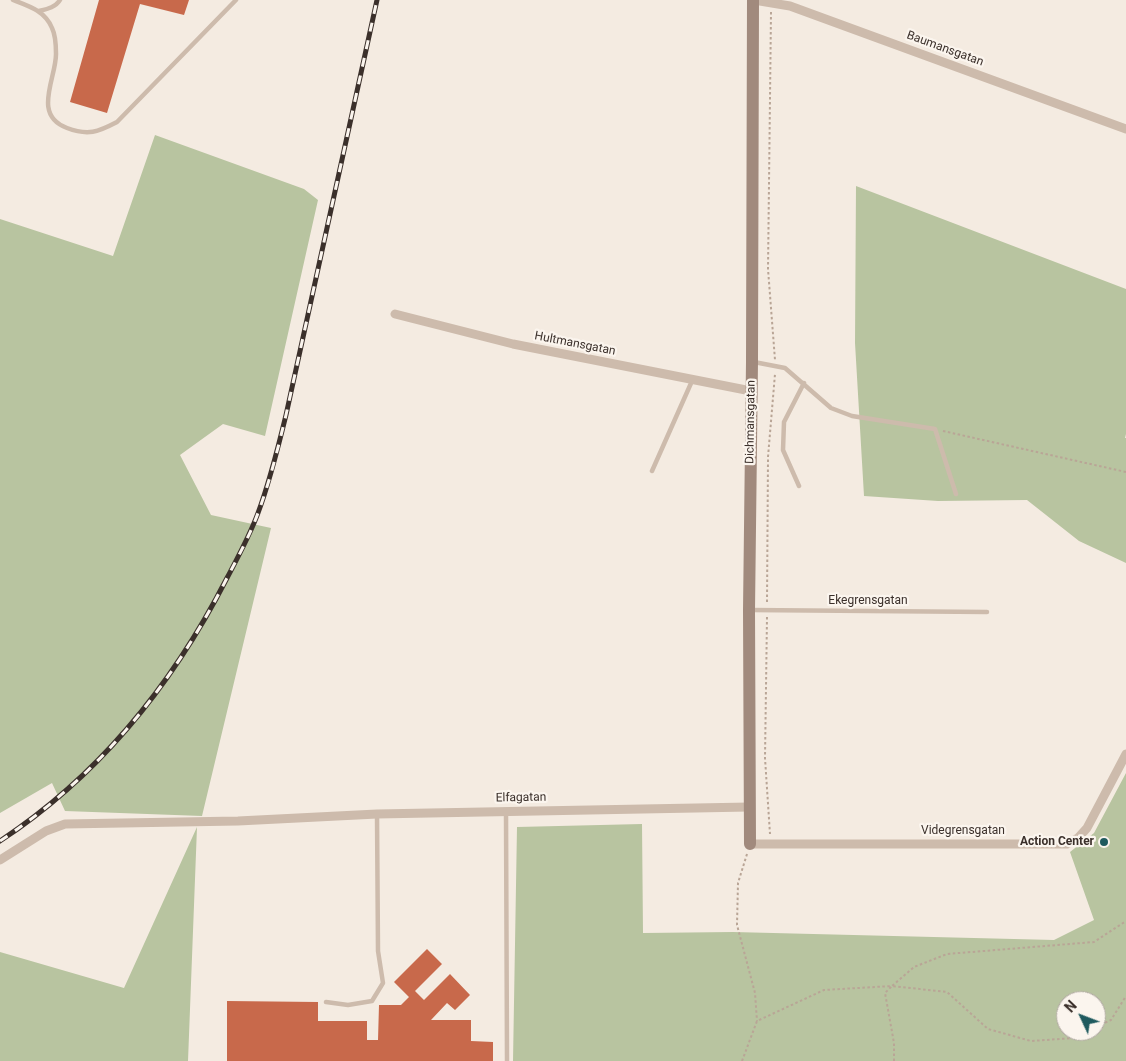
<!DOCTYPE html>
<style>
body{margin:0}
#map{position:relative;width:1126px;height:1061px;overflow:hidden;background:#f4ebe1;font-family:Roboto,sans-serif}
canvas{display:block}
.north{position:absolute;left:1056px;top:991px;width:50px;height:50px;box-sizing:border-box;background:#fbf5ee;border:1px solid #aea6a0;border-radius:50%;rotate:313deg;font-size:14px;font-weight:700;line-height:20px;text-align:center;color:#3b302b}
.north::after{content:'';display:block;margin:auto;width:18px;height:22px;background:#1f5a5e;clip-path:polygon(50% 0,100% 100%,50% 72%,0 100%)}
</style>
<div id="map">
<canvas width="1126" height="1061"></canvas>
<div class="north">N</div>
</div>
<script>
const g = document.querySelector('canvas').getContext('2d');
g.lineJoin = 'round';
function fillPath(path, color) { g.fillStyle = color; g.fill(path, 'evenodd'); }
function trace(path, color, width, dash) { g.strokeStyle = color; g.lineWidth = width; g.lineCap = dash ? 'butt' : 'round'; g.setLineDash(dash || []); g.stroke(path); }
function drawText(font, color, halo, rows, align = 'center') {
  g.font = font + ' Roboto,sans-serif'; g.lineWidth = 4.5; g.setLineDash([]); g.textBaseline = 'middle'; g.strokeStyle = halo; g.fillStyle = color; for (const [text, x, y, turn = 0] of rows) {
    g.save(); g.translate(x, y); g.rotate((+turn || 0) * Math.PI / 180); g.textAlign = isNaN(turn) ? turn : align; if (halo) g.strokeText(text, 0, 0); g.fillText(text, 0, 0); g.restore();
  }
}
fillPath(new Path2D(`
 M155 135 304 189 318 200 265 436 223 424 180 455 211 515 271 528 202 816 65 811 52 783 0 813V219L113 256Z
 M856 186 1126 289V434L1125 438H1126V563L1079 541 1027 500 938 501 864 496 855 343Z
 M1126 773V1061H513L517 827 642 824 643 933 733 932 1054 940 1094 920 1070 852 1094 833ZM1066 1001H1096V1031H1066Z
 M197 827 188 1061H0V952L124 988Z`), '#b8c4a0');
fillPath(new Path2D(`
 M99 0H189L184 15 140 4 107 113 70 102Z
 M427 949 442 964 415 991 424 1000 450 974 470 995 455 1010 447 1003 431 1020H471V1041L493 1042V1061H227V1001L318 1002V1021H367V1040H378L379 1005H401L409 997 394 982Z`), '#c8694b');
trace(new Path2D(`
 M771 12 768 269 775 360
 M943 431 1126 472
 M767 602 768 457 775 374
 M767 617 765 758 770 834
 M747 854 738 883 737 925 755 993 757 1021
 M1096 1027 1111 1020 1126 996
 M742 1061 757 1021 824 990 892 986 914 967 947 954 1094 942 1126 921
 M894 1061V1043L885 993 892 986 947 992 988 1029 1031 1041 1074 1038 1088 1031`), '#b9a596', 2, [2.5, 2.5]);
trace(new Path2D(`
 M13 0C29 6 45 11 52 28 55 34 56 47 56 54 56 79 32 115 67 128 88 136 98 132 117 122L236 0
 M39 11C47 9 56 7 60 0
 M754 362 785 368 831 408 852 416 935 429 956 494
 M652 471 692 381
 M799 486 783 450 784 422 804 383
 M750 610 987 612
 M506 812 507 1061
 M326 1002 348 1005 372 1001 383 983 378 951 377 814`), '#cdbbac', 4.5);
trace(new Path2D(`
 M754 0 790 6 1126 129
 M395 314 513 344 751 391
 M750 844H1067L1078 838 1087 828 1126 754
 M0 860 46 831 65 824 238 821 377 814 749 807`), '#cdbbac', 9);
trace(new Path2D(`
 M750 844 749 610 752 362 753 0`), '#a18a7d', 12);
const rail = new Path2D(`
 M0 841C100 775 173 684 227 578 238 557 250 535 258 513 270 481 278 448 286 415L377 0`);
trace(rail, '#3b302b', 5);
trace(rail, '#fbf5ee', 3, [9]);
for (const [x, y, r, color] of [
 [1104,842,5,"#1f5a5e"]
]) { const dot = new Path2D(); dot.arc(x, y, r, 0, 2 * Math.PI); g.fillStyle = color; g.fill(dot); trace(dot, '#fbf5ee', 2); }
drawText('12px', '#3b302b', '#fbf5ee', [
 ["Baumansgatan",945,49,20],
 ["Hultmansgatan",575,344,11],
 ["Dichmansgatan",751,422,-89],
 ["Ekegrensgatan",868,601],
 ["Elfagatan",521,798,-1],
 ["Videgrensgatan",963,831]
]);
drawText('bold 12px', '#3b302b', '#fbf5ee', [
 ["Action Center",1094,842]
], 'right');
</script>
